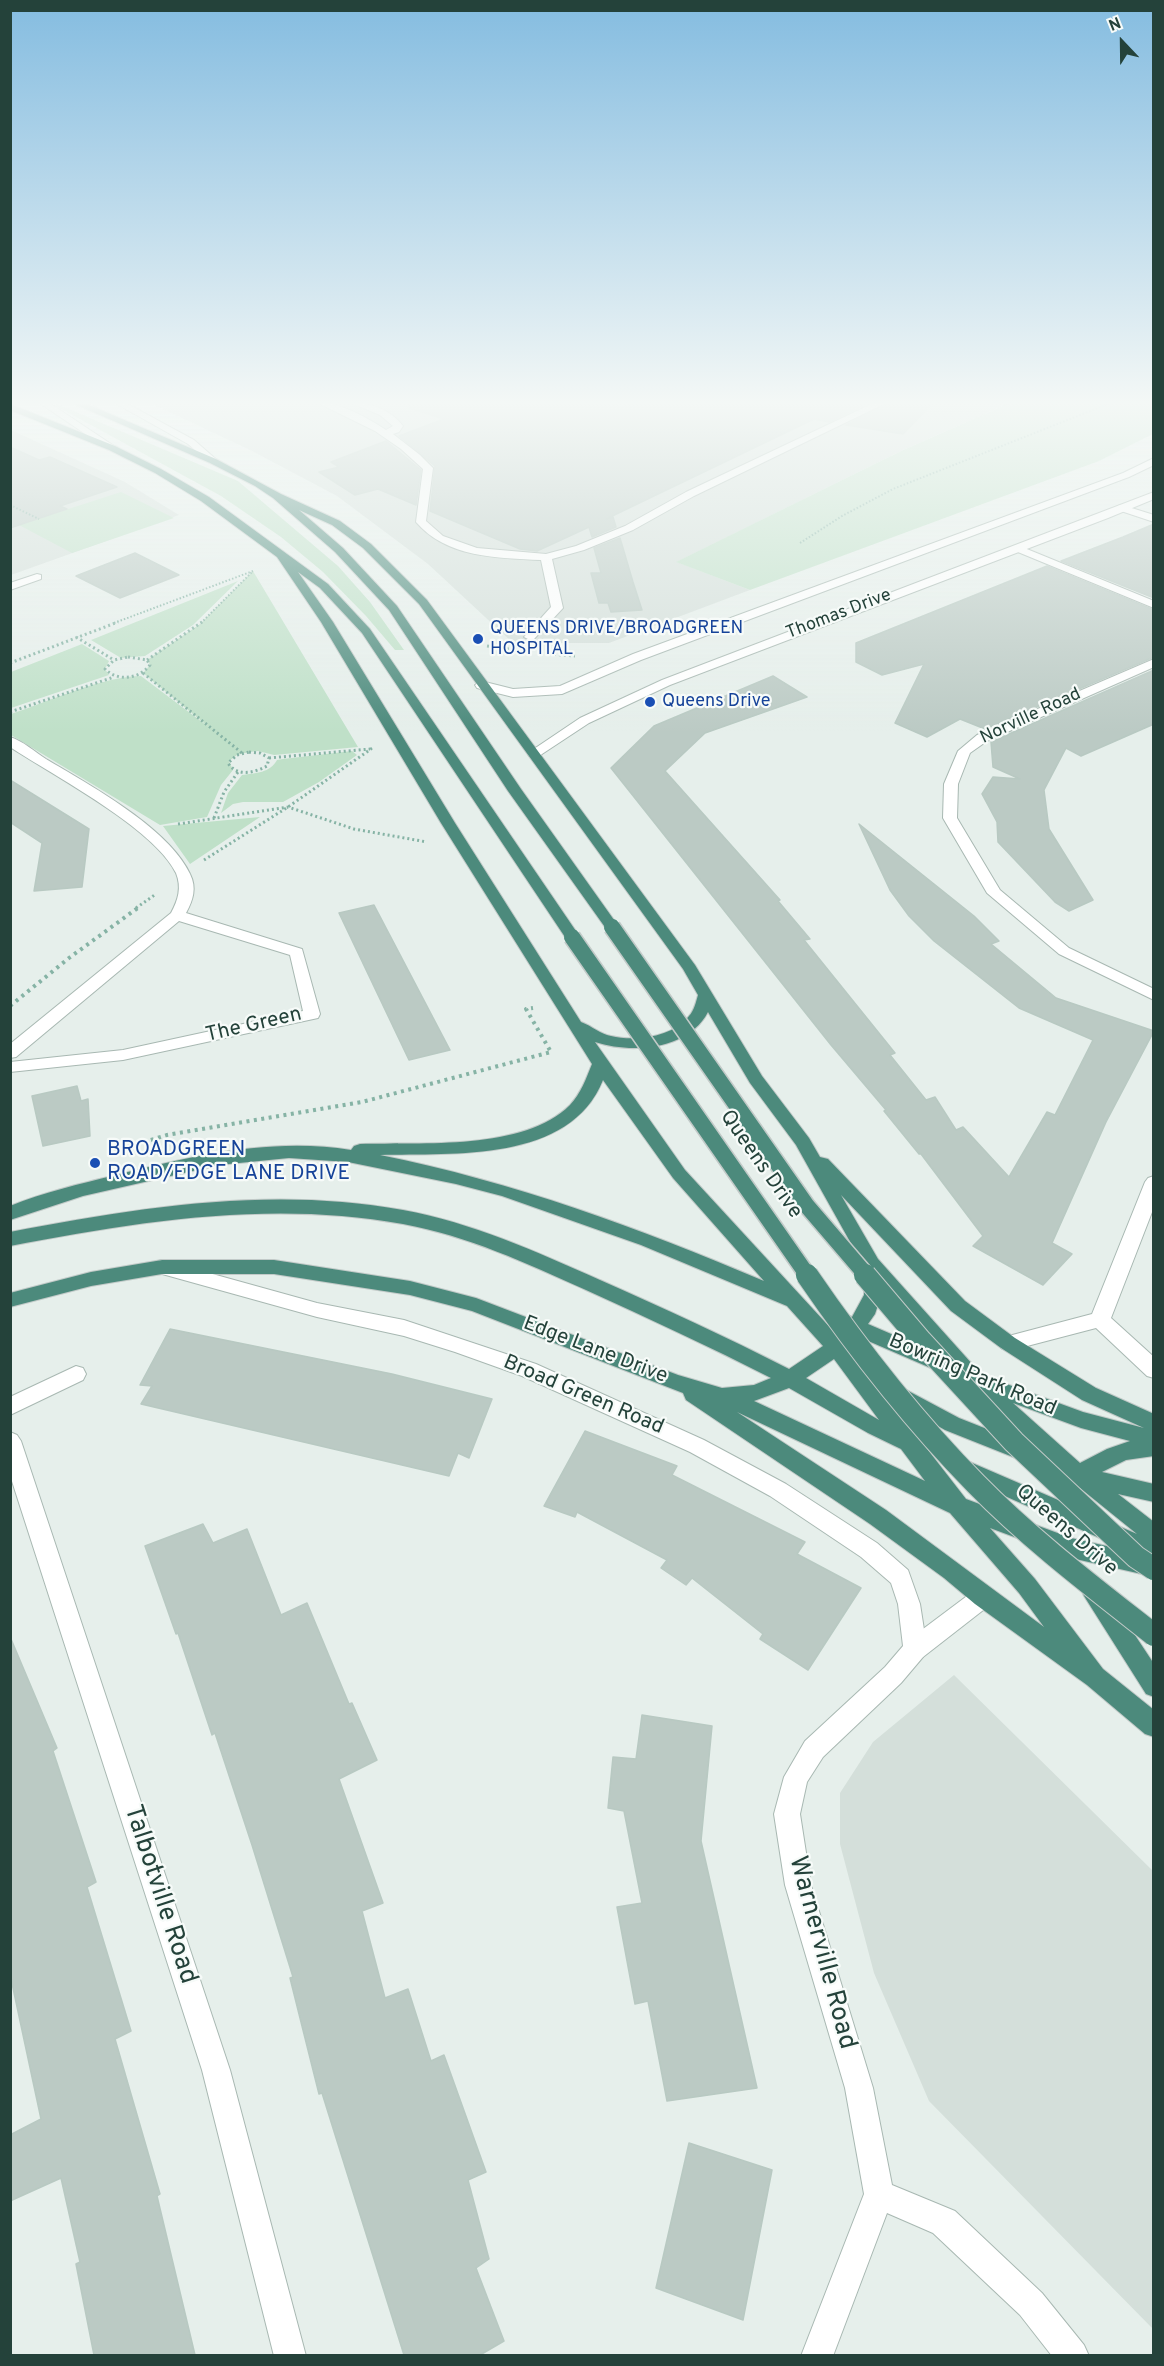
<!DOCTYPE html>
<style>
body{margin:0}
#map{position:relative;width:1164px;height:2366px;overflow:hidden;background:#e6efeb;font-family:Overpass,sans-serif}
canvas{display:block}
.frame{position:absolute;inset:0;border:12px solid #24423a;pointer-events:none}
.north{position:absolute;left:1092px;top:12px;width:60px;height:60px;-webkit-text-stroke:4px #f7fbf9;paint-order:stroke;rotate:338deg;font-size:16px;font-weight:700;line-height:24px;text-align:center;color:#24423a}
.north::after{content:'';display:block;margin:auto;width:21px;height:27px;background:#24423a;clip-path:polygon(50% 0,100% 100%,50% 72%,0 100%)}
</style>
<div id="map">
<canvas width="1164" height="2366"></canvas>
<div class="frame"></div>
<div class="north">N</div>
</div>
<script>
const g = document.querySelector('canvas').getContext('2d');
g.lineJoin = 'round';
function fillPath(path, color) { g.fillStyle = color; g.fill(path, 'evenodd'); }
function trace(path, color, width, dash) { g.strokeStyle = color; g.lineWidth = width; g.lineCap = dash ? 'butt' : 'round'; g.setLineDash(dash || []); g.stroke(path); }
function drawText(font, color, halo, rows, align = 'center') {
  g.font = font + ' Overpass,sans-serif'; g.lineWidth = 4.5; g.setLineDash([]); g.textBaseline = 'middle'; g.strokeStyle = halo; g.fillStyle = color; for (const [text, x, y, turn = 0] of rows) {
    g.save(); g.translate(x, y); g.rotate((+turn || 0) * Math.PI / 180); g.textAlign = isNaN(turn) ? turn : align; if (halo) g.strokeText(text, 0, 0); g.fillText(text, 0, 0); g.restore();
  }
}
fillPath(new Path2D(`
 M148 402H1012L901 451 677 562 750 590 609 643H513L428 564 337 496 252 451Z
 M11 430 125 482 179 515 11 575Z
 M954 1675 1153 1871V2329L929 2101 874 1973 840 1844V1793L873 1742Z`), '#d4dfda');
fillPath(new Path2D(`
 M1012 402H1153V434L1099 461 750 590 676 562 901 451Z
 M55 403 238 481 338 566 370 602 404 650H395L366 616 323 572 281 537 221 496 56 406Z
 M121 492 174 518 72 553 19 525Z
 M253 571 358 747 274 755 258 751 249 752 237 755 229 761 233 770 221 785 207 817 160 825 11 735V714C48 702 103 676 141 676L210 728 143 673 150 665 147 660 200 624Z
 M238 581 193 625 145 656 121 658 91 640Z
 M82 644 109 661 105 669 109 675 11 708V672Z
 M352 751 357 755 319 782 283 802H243L233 804 221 813 228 793 242 775C256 773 270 773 277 760L283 759Z
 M260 817 190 864 163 826Z`), '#bfe0c8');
const building = new Path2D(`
 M410 402H606L623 407 634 402H870L829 422 814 419 606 519 613 517 616 527 592 537 589 527 537 551 520 549 430 511 435 466 399 436 444 419 409 408Z
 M890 402H934L903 434 846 425Z
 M386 441 421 470 416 505 378 489 355 495 319 472 339 467 331 462Z
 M10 447 39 460 50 457 117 487 60 506 67 509 10 528Z
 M1154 524V598L1061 561 1123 537Z
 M620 538 633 582 642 610 611 612 608 603H599L591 573H601L594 548Z
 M135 553 179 575 120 598 76 576Z
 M1047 566 1154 610V657L985 729 960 719 927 737 895 723 924 664 882 675 856 662V643Z
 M1154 670V724L1081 756 1066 748 1044 790 1049 829 1093 900 1069 911 1055 902 998 842 997 822 982 794 993 777 1020 779 993 767 991 742Z
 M773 676 807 697 705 733 665 771 780 900 778 901 810 939 804 940 895 1053 890 1055 926 1100 935 1097 956 1130 963 1127 1009 1177 1047 1112 1055 1115 1093 1040 1019 1008 934 941 909 916 890 890 859 824 974 916 999 941 991 944 1056 998 1154 1031 1106 1122 1052 1243 1072 1254 1043 1285 973 1246 983 1236 921 1154H919L884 1111 886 1110 831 1045 611 768 654 726Z
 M10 780 89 829 82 887 34 891 42 843 10 822Z
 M374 905 450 1050 409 1060 339 913Z
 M77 1086 81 1101 88 1099 90 1136 43 1146 32 1096Z
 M170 1329 392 1374 492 1399 469 1458 458 1453 449 1476 141 1404 152 1386 140 1385Z
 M585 1431 677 1466 672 1475 805 1542 797 1554 861 1588 808 1670 760 1639 763 1634 692 1578 686 1585 661 1568 667 1560 577 1512 575 1517 544 1506Z
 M203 1524 213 1543 247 1529 281 1615 307 1603 349 1704 352 1703 377 1760 339 1779 383 1903 362 1911 385 1998 408 1989 431 2061 444 2055 486 2172 468 2180 489 2259 476 2268 504 2341 480 2355H404L322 2093 319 2094 290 1978 293 1977 252 1845 215 1733 212 1735 178 1633 176 1634 145 1546Z
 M11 1639 57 1748 53 1751 96 1882 87 1887 131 2031 115 2039 160 2194 157 2196 195 2355H94L76 2264 80 2262 61 2178 10 2201V2135L41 2119 10 1974Z
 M642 1715 712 1726 701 1841 757 2088 667 2101 648 2001 635 2004 617 1907 642 1903 624 1811 608 1808 613 1757 636 1759Z
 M689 2143 772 2170 743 2320 656 2288Z`);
fillPath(building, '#bbcac4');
trace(building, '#b8c9c2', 1.5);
const service = new Path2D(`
 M38 402H48L117 448 109 450Z
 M113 402H124L194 440 218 461 210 463 188 444Z
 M316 402C340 402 366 417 386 430L393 426 380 415 349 402C369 402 390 409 403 426L399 432 393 434 420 455 433 468 426 521 443 536 477 548 546 554 576 546 625 526 686 492 876 402H888L694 496 633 530 584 550 552 559 563 608 534 639 530 640 524 637 551 607 541 560C497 558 447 558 416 522L423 469 401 449 375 431Z
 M983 1587 991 1590 994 1597 991 1604 923 1657 915 1660 907 1657 903 1649 907 1641 975 1590Z`);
const minor = new Path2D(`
 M1122 505 1154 515V522L1118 510V506Z
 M1017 545 1154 601V608L1013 550 1012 548Z
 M37 574 41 575V579L10 590V583Z
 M1154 659V667L987 741 970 753 958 784 957 818 1000 890 1069 948 1154 989V1000L1059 954 987 893 943 818 944 784 958 751 977 735Z
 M10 737C23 741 35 752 46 759 88 784 169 828 190 874 197 888 193 900 186 913L302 949 320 1014 318 1018 123 1060 10 1072V1062L123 1050 303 1011 290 955 179 921 16 1057 10 1058V1044L171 913C178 900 182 888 176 873 154 828 54 776 10 747Z
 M1154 1176V1207L1111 1318 1154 1357V1378L1147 1376 1096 1328 1008 1351 1001 1348 998 1343 1001 1338 1092 1314 1145 1182 1148 1178Z
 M162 1260 317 1303 404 1320 536 1364 704 1440 786 1484 877 1543 908 1570 920 1604 927 1649 923 1657 901 1683 823 1757 807 1782 800 1814 811 1885 873 2088 892 2185 955 2211 1042 2293 1084 2345 1089 2356H1052L1020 2315 933 2233 887 2213 833 2356H801L864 2194 845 2088 785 1885 774 1814 784 1777 805 1741 885 1667 903 1646 898 1604 891 1583 861 1557 770 1496 690 1452 522 1376 455 1352 404 1336 317 1317 155 1272 153 1267 155 1262Z
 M76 1366 83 1368 86 1374 83 1380 10 1415V1397Z
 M10 1432 17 1435 21 1441 230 2070 306 2356H274L202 2070 10 1475Z`);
const tertiary = new Path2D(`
 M1154 458V465L1129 477 641 660 562 694 513 697 477 688 475 685 481 681 513 689 560 686 633 654 1123 473Z
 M1154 492V499L1108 518 670 685 589 723 539 756H529L528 753 580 718 662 680Z`);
const trunk = new Path2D(`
 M70 402H82L216 459 281 494 340 521 371 544 427 600 695 965 762 1076 809 1138 820 1157 828 1159 965 1301 1015 1338 1096 1388 1154 1414V1456L1126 1460 1102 1472 1154 1484V1502L1118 1494 1154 1522V1572L1146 1575 1071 1558 990 1528 1035 1579 1103 1669 1154 1710V1737L1145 1734 1087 1685 975 1604 944 1578 870 1524 686 1400 683 1393 472 1311 410 1295 274 1274H162L91 1286 10 1307V1293L91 1272 162 1260H274L410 1281 476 1298 678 1375 722 1388 754 1385 771 1378C710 1347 648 1318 586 1290 526 1263 468 1236 403 1224 272 1200 139 1221 10 1246V1232C139 1207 273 1186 403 1210 473 1223 535 1251 600 1280 663 1308 727 1337 789 1369L823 1346 787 1306 641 1245 502 1196 456 1184 348 1162 289 1158 219 1165 83 1196 10 1220V1206C44 1192 80 1184 116 1175 192 1156 273 1137 351 1150L354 1146 360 1144C422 1142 524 1151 570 1105 581 1093 586 1079 592 1064L441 823 321 622 277 557 201 501 155 473 109 450 10 410V404L115 446 161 469 209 497 328 584 370 629 580 937 577 940H567L362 633 320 588 298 572 333 622 455 823 581 1022C592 1026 600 1034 611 1036 635 1042 673 1037 689 1016 694 1011 696 1002 698 995L683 969 419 604 363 548 332 525 299 510 343 548 397 606 521 789 619 927 617 930H607L508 791 389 610 335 552 273 498 255 486 210 463ZM708 1012 750 1083 796 1145 867 1272 864 1277V1295L852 1317 836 1310 829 1313 826 1318 829 1323 842 1329 836 1334 685 1170 595 1042C632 1054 688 1050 708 1012ZM603 1080 673 1178 764 1281C639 1228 514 1182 380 1155 453 1153 570 1163 603 1080ZM841 1195 951 1311 1001 1348 1082 1400 1144 1428 1083 1412 982 1375 878 1259ZM883 1290 940 1355 868 1324 875 1314ZM859 1337 940 1372 947 1370 949 1366 967 1386 1066 1477 1064 1481 1067 1487 1075 1490 1080 1488 1137 1534 963 1459 955 1462 952 1468 955 1474 1129 1551 1071 1538 966 1499 848 1347ZM834 1359 879 1420 806 1378ZM789 1388 868 1433 901 1449 925 1481 754 1401ZM1013 1403 1081 1428 1130 1441 1107 1449 1080 1463ZM737 1412 950 1513 1019 1593 1044 1627 886 1510Z
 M899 1386 959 1418 1030 1446 1034 1452 1030 1458 1023 1461 945 1430 892 1400 889 1394 892 1388Z
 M1092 1579 1100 1582 1154 1664V1697L1146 1694 1084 1596 1081 1589 1084 1582Z`);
trace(service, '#a8b8b2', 2);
trace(minor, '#a8b8b2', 2);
trace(tertiary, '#a8b8b2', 2);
trace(trunk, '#c2cac8', 2);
trace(new Path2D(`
 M10 505 39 519
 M800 543 842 516 893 489 1113 402
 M114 623 253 571
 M201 623 252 572`), '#86b3a5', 2, [1.5, 2]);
trace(new Path2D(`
 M76 637 114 660
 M487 646 509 649
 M549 654 575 656
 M128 657 147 660 150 665C139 679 118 682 105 669L114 660Z
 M147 660 202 622
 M10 663 118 622
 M143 673 242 753
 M10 712 114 677
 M249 752 260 753 269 758 267 766C254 773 237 777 228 763L237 755Z
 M269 758 370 749
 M214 818 224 792 238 772
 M178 824 288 807 354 829 427 842
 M204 860 288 807 371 749 369 747
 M136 908 156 894`), '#86b3a5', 3, [2, 3]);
trace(new Path2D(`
 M10 1006 69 958 139 907
 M115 1151 167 1135 362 1102 551 1052 526 1009 533 1008`), '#86b3a5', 4, [3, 4.5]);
fillPath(service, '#fff');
fillPath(minor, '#fff');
fillPath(tertiary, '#fff');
fillPath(trunk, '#4c8a7c');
const trunkBridgeFar1 = new Path2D(`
 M612 927 807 1206 867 1276
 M572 937 808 1276`);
const trunkBridge = new Path2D(`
 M807 1275C857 1348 914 1421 976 1484 1031 1540 1093 1587 1154 1635
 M865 1275 921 1341 1014 1442 1136 1557 1154 1569`);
trace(trunkBridgeFar1, '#c2cac8', 19, []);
trace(trunkBridge, '#c2cac8', 24, []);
trace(trunkBridgeFar1, '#4c8a7c', 16);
trace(trunkBridge, '#4c8a7c', 22);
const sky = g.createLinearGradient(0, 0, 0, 733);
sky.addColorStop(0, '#84bce0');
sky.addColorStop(0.55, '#f4f8f6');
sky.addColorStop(1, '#f4f8f600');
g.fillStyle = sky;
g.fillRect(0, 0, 1164, 733);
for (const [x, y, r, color] of [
 [478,639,6,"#1a4fb4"],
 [650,702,6,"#1a4fb4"],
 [95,1163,6,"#1a4fb4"]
]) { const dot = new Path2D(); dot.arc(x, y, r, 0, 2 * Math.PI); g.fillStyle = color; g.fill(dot); trace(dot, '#f7fbf9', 2); }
drawText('18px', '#24423a', '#f7fbf9', [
 ["Thomas Drive",839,615,-21],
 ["Norville Road",1031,717,-25]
]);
drawText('18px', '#164399', '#f7fbf9', [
 ["QUEENS DRIVE/BROADGREEN",490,629],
 ["HOSPITAL",490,650],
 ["Queens Drive",662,702]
], 'left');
drawText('21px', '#24423a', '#f7fbf9', [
 ["The Green",254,1026,-13],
 ["Queens Drive",760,1165,55],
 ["Edge Lane Drive",595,1351,21],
 ["Bowring Park Road",972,1376,23],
 ["Broad Green Road",583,1396,23],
 ["Queens Drive",1066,1531,41]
]);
drawText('21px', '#164399', '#f7fbf9', [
 ["BROADGREEN",107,1151],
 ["ROAD/EDGE LANE DRIVE",107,1175]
], 'left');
drawText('26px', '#24423a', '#f7fbf9', [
 ["Talbotville Road",159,1895,72],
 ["Warnerville Road",821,1953,75]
]);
</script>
